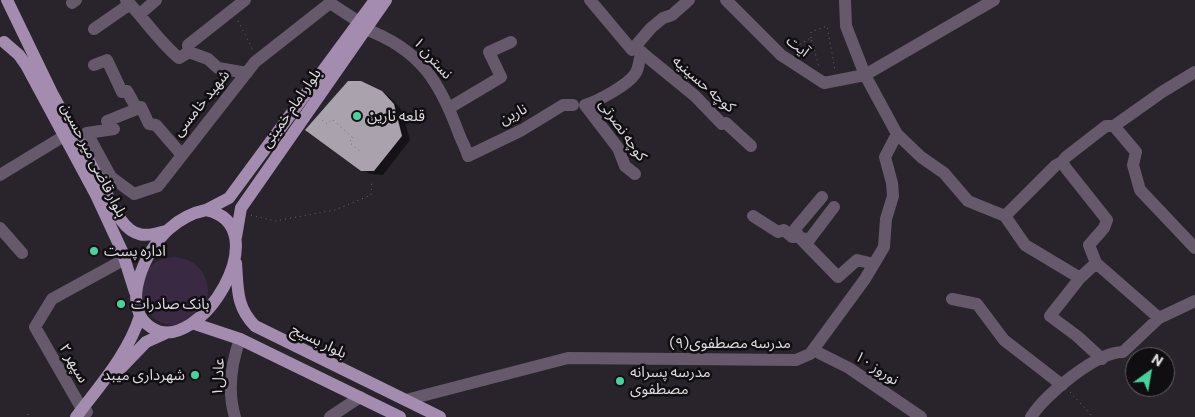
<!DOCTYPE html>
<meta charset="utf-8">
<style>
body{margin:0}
#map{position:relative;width:1195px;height:417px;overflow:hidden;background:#29232b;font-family:Commissioner,sans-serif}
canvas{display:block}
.north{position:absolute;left:1125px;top:347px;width:50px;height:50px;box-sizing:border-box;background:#100e11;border:1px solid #626064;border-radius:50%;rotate:32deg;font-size:14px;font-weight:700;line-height:20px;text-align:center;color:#dedae0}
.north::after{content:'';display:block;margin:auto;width:18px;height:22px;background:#46d49e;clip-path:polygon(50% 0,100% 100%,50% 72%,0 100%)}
</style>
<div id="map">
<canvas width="1195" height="417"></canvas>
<div class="north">N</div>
</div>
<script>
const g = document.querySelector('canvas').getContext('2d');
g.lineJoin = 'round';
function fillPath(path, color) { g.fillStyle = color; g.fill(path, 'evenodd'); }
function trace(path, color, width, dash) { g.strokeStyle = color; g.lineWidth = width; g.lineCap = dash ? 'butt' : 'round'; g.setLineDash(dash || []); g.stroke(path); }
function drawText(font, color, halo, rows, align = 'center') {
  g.font = font + ' Commissioner,"Noto Sans Arabic",sans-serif'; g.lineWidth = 5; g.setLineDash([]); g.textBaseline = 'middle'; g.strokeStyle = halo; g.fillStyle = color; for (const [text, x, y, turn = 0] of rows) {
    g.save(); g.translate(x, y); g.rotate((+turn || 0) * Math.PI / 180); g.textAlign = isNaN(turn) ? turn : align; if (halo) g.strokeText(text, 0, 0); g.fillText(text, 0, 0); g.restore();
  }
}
fillPath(new Path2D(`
 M140 291a34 34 0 1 1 68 0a34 34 0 1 1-68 0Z`), '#3a2943');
fillPath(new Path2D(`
 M382 92 390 97 401 109 410 140 383 175 370 174 362 169Z`), '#0007');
fillPath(new Path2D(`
 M348 81H361L382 91 394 104 402 136 374 171H361L305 130Z`), '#aaa3ad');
trace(new Path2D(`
 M238 21 253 50
 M811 38V32L827 26 835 70
 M791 49 811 38 819 67
 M322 120 327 124 332 119 353 138 349 142 361 152
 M251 215 275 221 335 210 371 195 372 180
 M1070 392 1093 417
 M28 414 29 417`), '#6d686f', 1, [1, 4]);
trace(new Path2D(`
 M126 0C144 18 160 43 179 58L189 52 208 59 218 68 247 73
 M590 0 632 50 651 28 663 18 672 15 689 0
 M726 0 781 55 824 83 865 75 994 0
 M845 0 846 26 865 75 897 134 921 157 944 173 968 201 1005 216 1025 245 1080 278
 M72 3 76 0
 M140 14 156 0
 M94 29 130 4
 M365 29C420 49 440 82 459 134 462 142 466 148 468 156L522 130 563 105H573
 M635 47 695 96 722 124 726 123 751 146
 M189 52 188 45 245 0
 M94 65 107 60 122 92 127 91 137 109 141 107 149 124 156 125 181 154
 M449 108 501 77 489 52 511 42
 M107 121 137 109
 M1114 126 1162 92 1195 72
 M87 133 111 177 134 194 158 186 255 62 330 3 359 22
 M80 137 87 133 114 129
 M635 174 625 166 618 148 585 105C598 101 628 85 635 74 640 67 638 60 642 52
 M0 175 64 136
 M822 197 795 229 799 237 809 240 834 207
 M753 216 778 232 784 230 792 237H799L838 277 857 260 874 264
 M1005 216 1056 165 1062 162
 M0 228 22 253
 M1096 263 1159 318
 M952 299 977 304 1004 340 1062 385
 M813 350 849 368 921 417
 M1102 359 1077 336 1050 316 1080 278 1096 263 1089 245 1104 228 1107 220 1065 167 1062 162 1066 157 1106 126H1114L1136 152 1133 165 1140 190 1195 248
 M406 400 568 358 796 360 810 354 865 279 884 247 886 219 893 196 892 183 885 157 897 134
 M87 412 82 409 35 327 52 299 125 259
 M235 417C227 390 231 364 240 339
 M330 417 360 397
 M1031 417C1045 395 1096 352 1123 352L1159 318 1195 301`), '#65596b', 12);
trace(new Path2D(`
 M7 0 52 93 121 220C134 238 146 237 166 231
 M4 42 19 55 26 65 96 195 122 251 135 292
 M206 210C280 225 199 358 152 328 118 307 146 249 169 229 180 219 191 213 206 210Z
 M206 210 229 198 375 0
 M236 237 241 208 386 0
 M236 263C238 289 236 307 255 326L440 417
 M192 323 240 339 400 417
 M120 369 146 342 166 333
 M76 417C100 385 128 354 140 316`), '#a48cb1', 12);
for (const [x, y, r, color] of [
 [357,116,5,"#46d49e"],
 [94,251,5,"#46d49e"],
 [121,304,5,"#46d49e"],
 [195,375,5,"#46d49e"],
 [620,381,5,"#46d49e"]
]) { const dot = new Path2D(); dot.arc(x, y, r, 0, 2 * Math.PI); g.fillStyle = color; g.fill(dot); trace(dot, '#100e11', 2); }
drawText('15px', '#dedae0', '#100e11', [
 ["آیت",798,46,38],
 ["نسترن ۱",433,58,48],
 ["کوچه حسینیه",704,84,41],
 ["شهید خامسی",201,103,-51],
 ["بلوار امام خمینی",291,108,-55],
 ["نارین",513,114,-27],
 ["کوچه نصرتی",623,130,55],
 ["بلوار قاضی میر حسین",94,160,63],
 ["بلوار بسیج",319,341,26],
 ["مدرسه مصطفوی(۹)",730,343],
 ["سپهر ۲",74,363,60],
 ["نوروز ۱۰",877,368,33],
 ["عادل۱",218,377,-87]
]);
drawText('15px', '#dedae0', '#100e11', [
 ["قلعه نارین",367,116],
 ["اداره پست",104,251],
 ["بانک صادرات",131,304],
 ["مدرسه پسرانه",630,372],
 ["مصطفوی",630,389],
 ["شهرداری میبد",185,375,"right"]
], 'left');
</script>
